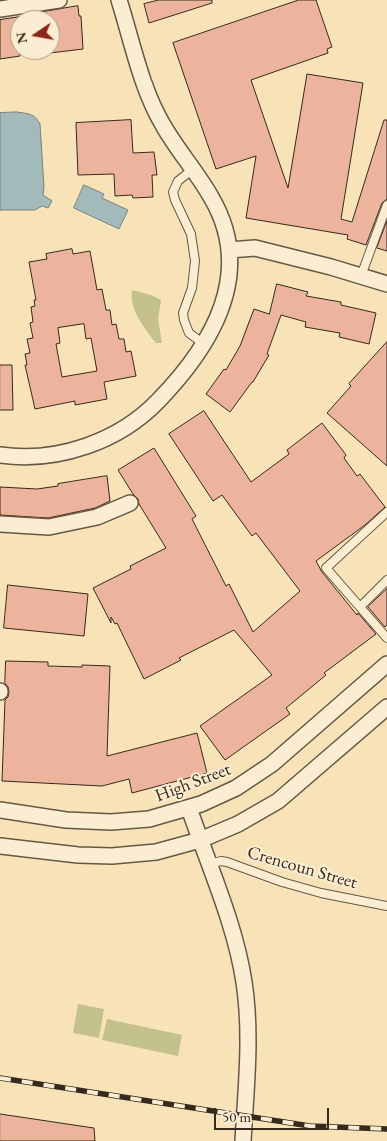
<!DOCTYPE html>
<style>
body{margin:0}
#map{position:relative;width:387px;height:1141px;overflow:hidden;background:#f8e3b9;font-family:"EB Garamond",serif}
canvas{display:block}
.north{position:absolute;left:10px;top:10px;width:50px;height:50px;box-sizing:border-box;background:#faedd2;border:1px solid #ac9f8a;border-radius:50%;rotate:258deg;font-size:14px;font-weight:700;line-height:20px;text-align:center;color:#36291d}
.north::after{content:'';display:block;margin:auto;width:18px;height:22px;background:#8f2418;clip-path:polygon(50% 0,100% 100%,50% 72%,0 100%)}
.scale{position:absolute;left:214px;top:1108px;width:115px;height:22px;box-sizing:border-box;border:2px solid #36291d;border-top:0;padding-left:6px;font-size:15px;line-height:18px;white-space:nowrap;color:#36291d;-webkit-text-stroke:4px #faedd2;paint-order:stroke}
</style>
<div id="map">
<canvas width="387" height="1141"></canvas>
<div class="north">N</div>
<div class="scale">50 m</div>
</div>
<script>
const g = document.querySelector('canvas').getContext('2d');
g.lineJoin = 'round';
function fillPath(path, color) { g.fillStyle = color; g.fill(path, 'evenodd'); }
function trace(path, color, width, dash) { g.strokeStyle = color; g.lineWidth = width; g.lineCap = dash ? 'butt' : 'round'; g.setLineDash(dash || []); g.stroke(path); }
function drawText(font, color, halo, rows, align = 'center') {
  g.font = font + ' "EB Garamond",serif'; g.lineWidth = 4; g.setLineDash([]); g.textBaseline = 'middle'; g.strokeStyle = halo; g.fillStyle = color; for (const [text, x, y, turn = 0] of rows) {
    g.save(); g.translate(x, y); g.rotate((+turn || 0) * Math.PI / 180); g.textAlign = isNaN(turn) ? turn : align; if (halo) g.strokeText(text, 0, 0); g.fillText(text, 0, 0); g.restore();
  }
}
fillPath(new Path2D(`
 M132 290 151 295 161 300 158 319 162 343H156C144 328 129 309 132 290Z
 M78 1004 104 1009 99 1038 73 1033Z
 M107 1019 182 1035 178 1056 102 1040Z`), '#c3c28b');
const water = new Path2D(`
 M17 112C29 114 34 113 40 124L44 187 43 195 52 201 48 208 42 206 35 210H0V113Z
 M84 185 104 194 102 198 128 210 119 229 74 208Z`);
fillPath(water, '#a2bbba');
trace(water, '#77817b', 1);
const building = new Path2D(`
 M159 0H212V3L149 23 144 4Z
 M299 0H316L332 47 327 49 328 53 251 80 288 188 307 74 363 83 341 219 352 222 384 120H387V199L382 203 366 245 347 239 348 235 246 218 256 156 216 169 173 43Z
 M78 6 79 16H81L83 49 50 53V20H26V15Z
 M20 17V56L0 59V20Z
 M131 120 133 153 154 152 157 175H152L153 197 133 198 132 195 115 196 114 174 78 175 76 123Z
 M387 221V251L377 248Z
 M72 249 73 254 90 251 97 290 102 289 106 310H110L112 325 116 324 119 339H124L126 352 131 351 136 376 104 382 107 399 75 405V401L35 409 25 365H27L25 354 30 353 27 339 33 338 30 323 33 322 31 307 35 306 34 300H36L29 262 47 259 46 254ZM84 324 86 339 91 338 97 371 62 377 56 344 60 343 58 328Z
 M277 284 308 292 306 296 341 302V305L376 313 369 344 339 337 340 333 305 327 306 322 281 315 267 354 269 355 253 382H252L230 412 206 394 224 369 226 370 240 346 254 309 269 314Z
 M387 342V466L327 413 351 386 349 384Z
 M0 365H12L13 410H0Z
 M204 411 251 482 289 454 287 450 322 423 346 455 344 458 357 476 360 474 385 507 365 525 316 561 322 572 357 615 358 613 376 634 324 673 326 675 286 708 290 714 225 760 200 726 272 675 234 630 179 658 181 660 144 679 117 623 115 624 111 617V623L93 588 131 569 130 566 166 548 139 504 138 499 133 494 118 470 154 448 196 516 192 519 226 586 229 584 253 632 300 591 256 533 252 536 222 495 213 501 169 434Z
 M107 476 110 501 95 508 48 518 0 515V487L37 489 58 486V484Z
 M8 585 88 594 84 636 4 628Z
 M387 589V625L385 627 368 607Z
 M6 661 48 662V666L82 667V665L110 666 107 756 197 733 207 773 132 793 129 779 102 786 2 781 5 700 8 697 9 692 8 687 5 683Z
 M0 1114 94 1128 95 1141H0Z`);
fillPath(building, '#edb49d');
trace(building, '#36291d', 1);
const lane = new Path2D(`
 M193 169 178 181 173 192 175 200 191 234 195 261 192 288 183 313 184 320 189 333 204 344
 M361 276 387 205
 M387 512 326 568 387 638
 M360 607 387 580
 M209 864 221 861 227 862 282 882 321 893 387 906`);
const street = new Path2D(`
 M0 9 59 0
 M229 250 255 248 331 267 387 284
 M0 455C57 463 119 442 159 400 212 345 256 273 211 197 197 172 177 150 163 125 141 88 132 41 119 0
 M0 524 49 527 97 517 130 503
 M0 692V691
 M189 808C208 864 235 923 244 982 252 1034 246 1088 243 1141
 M0 810 66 820 111 822 149 819 201 804 236 788 272 764 387 664
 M0 846 78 855 112 856 156 852 200 840 238 824 278 801 387 707`);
trace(lane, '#665844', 10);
trace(street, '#665844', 18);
trace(lane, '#faedd2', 8);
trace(street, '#faedd2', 15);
const rail = new Path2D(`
 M0 1078 310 1126 387 1129`);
trace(rail, '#36291d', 5.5);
trace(rail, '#faedd2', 4, [11]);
drawText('18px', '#36291d', '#faedd2', [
 ["High Street",193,783,-21],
 ["Crencoun Street",302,868,16]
]);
</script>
